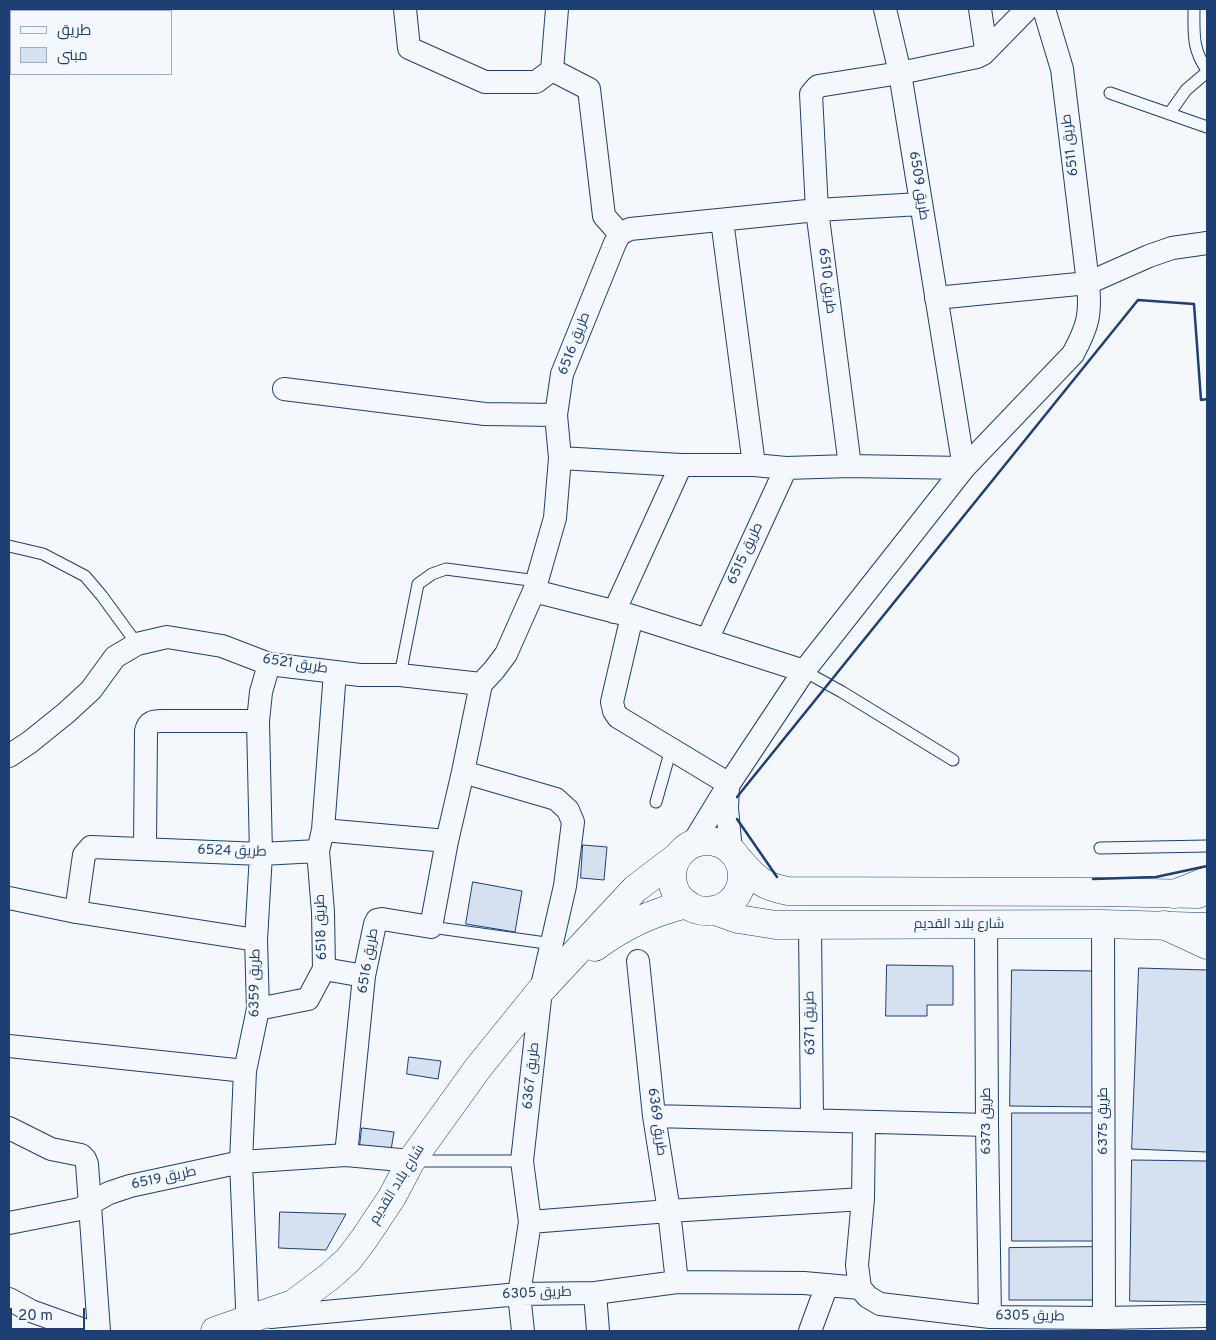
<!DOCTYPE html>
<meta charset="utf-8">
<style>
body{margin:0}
#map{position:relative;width:1216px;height:1340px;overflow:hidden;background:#f4f7fb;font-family:Overpass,Cairo,sans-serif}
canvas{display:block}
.frame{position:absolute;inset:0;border:10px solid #1d3f73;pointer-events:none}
.legend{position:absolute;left:10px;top:10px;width:162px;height:65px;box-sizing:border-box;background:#f4f7fb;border:1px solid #9eadc5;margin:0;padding:6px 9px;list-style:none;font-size:15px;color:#1d3f73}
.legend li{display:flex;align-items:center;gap:10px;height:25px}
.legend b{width:25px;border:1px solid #9eadc5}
.scale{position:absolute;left:10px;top:1308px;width:75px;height:22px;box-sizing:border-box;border:2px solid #1d3f73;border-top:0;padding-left:6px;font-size:15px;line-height:18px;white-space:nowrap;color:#1d3f73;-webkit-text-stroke:4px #f4f7fb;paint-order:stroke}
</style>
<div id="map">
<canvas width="1216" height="1340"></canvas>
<div class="frame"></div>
<ul class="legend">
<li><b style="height:6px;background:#f4f7fb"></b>طريق</li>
<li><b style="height:14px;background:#d5e0f0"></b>مبنى</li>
</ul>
<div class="scale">20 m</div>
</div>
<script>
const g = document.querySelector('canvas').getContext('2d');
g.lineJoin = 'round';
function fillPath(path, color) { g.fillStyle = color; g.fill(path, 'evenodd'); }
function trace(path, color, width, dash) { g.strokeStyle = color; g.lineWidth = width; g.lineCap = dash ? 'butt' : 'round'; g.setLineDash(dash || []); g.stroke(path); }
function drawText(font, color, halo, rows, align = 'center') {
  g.font = font + ' Overpass,Cairo,sans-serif'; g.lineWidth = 4; g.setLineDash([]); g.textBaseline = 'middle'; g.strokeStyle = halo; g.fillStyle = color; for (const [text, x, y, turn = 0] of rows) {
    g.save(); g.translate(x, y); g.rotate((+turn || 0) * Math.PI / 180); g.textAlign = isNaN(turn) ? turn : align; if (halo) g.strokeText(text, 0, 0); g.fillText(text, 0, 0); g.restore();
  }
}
const building = new Path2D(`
 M583 845 607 847 604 880 581 878Z
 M473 882 522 891 515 932 466 924Z
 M887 965 953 966V1005H927V1016H886Z
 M1139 968 1207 970V1152L1132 1149Z
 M1012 970 1095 971 1094 1107 1010 1106Z
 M409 1057 441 1061 438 1079 407 1074Z
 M1012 1113H1096L1095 1241H1012Z
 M362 1128 394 1132 391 1150 360 1145Z
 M1132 1160 1207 1161V1302L1130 1301Z
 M280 1212 346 1214 326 1250 279 1248Z
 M1096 1247 1097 1300H1009V1248Z`);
fillPath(building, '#d5e0f0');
trace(building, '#1d3f73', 1);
const service = new Path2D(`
 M1194 9C1194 33 1192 49 1207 70
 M1110 93 1207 127
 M1169 114 1186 90 1207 72
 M9 546 43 554 85 576 102 596 137 644
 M804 671 842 692 953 760
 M400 675 418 584 432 574 446 569 537 581
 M656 802 671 749
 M1100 848 1207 846
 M431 927 553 944
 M412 1161H522`);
const minor = new Path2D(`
 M405 9 409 48 485 82H536L552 70 557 9
 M980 9 986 49
 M552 70 589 89 604 216 620 234
 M722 220 754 465
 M936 298 1088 283 1149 256 1172 248 1207 243
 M284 389 485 414 556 415
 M560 458 681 465H754L786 468 850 466 964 468 900 73 885 9
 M850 466 817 210 811 94 818 86 900 73 977 57 983 54 1027 9
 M534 591 632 616 804 671
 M614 612 681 465
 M632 616 612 702 614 711 618 717 729 784
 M707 640 786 468
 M9 756 30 742 66 713 91 690 115 657 137 644 167 637 222 646 269 664 360 675H400L481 684
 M463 772 556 799 568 810 573 822 565 886 541 990 522 1161 530 1222 519 1294 523 1331
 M728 787 727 808 731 851
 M323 830 447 841
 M693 843 729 784 804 671 964 468 1073 354C1088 326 1091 315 1088 283L1062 69 1044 9
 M145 848 146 731C148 722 153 721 162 721H258
 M9 898 76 912 256 940
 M76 912 84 855 91 847 261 854 318 851
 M986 924 987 1125 990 1317
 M1103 924 1104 1318
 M810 926 812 1119
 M638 961 654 1116 669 1211 677 1282
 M324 969 364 976
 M258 1009 308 999 324 969 323 912 318 851 323 830 335 672
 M9 1046 245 1071
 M654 1116 987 1125
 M9 1128 51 1149 81 1155 85 1159 87 1164 99 1331
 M346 1155 364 976 375 924 377 920 382 919 431 927 447 841 463 772 481 684 494 670 506 654 534 591 555 518 560 458 556 415 562 374 615 243 620 234 630 229 817 210 920 204
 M530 1222 669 1211 863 1199
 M9 1223 80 1209 109 1193 130 1186 241 1162 346 1155 411 1161
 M860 1288 868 1297 880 1304 990 1317 1104 1318 1207 1316
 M860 1288 857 1265 863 1199 864 1123
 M595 1293 598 1331
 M9 1299 31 1311 87 1331
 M271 1317 519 1294 595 1293 677 1282 804 1283 860 1288
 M248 1331 241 1162 245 1071 258 1009 256 940 261 854 258 721 261 692 269 664
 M810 1331 827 1285`);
const tertiary = new Path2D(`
 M672 876a35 35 0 1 1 70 0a35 35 0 1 1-70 0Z
 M738 859C756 879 761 886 788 891L1100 892 1198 894
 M713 910 738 919 776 925 1103 924 1207 927
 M595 947C625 925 651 913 687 904
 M215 1331 293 1304 329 1277 348 1260 364 1239 392 1197 411 1161 478 1068 541 990 635 889 677 857`);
const primary = new Path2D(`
 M1174 894 1207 881
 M1164 925 1207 945`);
trace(service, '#1d3f73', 13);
trace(minor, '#1d3f73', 24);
trace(tertiary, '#1d3f73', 29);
trace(primary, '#1d3f73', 29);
trace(service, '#f4f7fb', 11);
trace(minor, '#f4f7fb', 22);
trace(tertiary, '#f4f7fb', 28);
trace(primary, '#f4f7fb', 28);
trace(new Path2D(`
 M737 797 1138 300 1194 304 1201 400 1207 399
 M737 819 777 877
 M1093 879 1156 877 1207 866`), '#1d3f73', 2.5);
drawText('14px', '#1d3f73', '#f4f7fb', [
 ["طريق 6511",1071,145,-97],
 ["طريق 6509",918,186,81],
 ["طريق 6510",826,281,83],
 ["طريق 6516",575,344,-69],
 ["طريق 6515",746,554,-65],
 ["طريق 6521",295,665,9],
 ["طريق 6524",232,852,2],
 ["شارع بلاد القديم",959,925],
 ["طريق 6518",322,927,-92],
 ["طريق 6516",369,961,-80],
 ["طريق 6359",256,983,-89],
 ["طريق 6371",811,1023,-91],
 ["طريق 6367",532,1076,-84],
 ["طريق 6373",987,1121,-90],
 ["طريق 6375",1104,1121,-90],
 ["طريق 6369",656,1122,82],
 ["طريق 6519",164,1179,-12],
 ["شارع بلاد القديم",398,1185,-58],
 ["طريق 6305",537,1294,-2],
 ["طريق 6305",1030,1317,1]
]);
</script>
